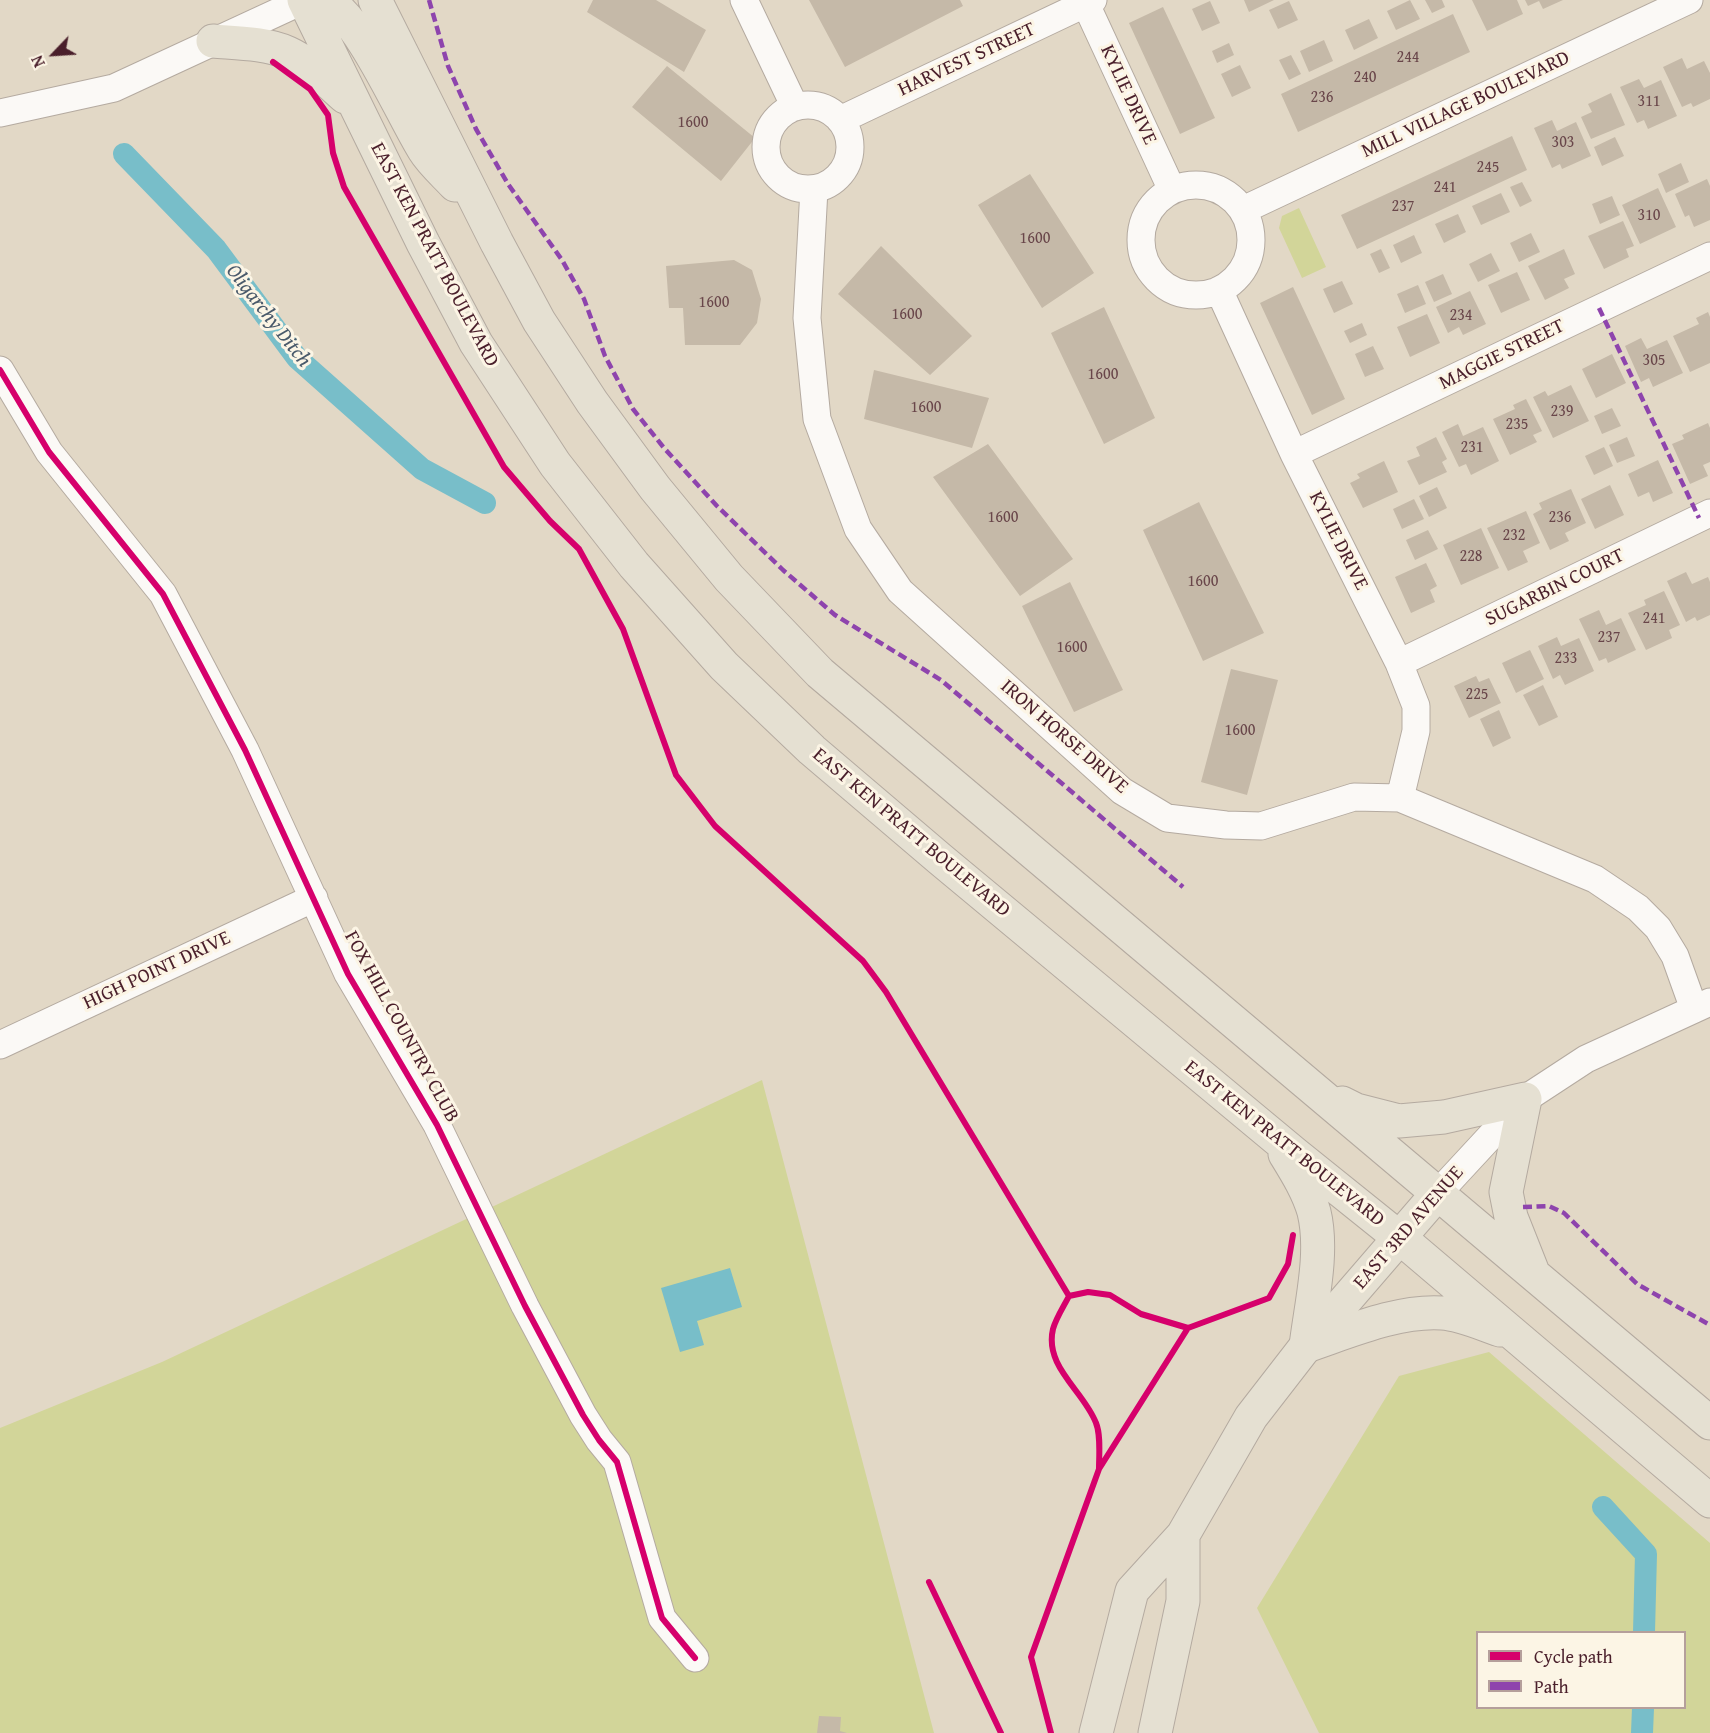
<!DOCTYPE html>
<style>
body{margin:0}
#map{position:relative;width:1710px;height:1733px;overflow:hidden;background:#e2d8c6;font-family:"Gentium Book Plus",serif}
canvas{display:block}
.legend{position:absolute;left:1476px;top:1631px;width:210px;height:78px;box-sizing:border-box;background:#fcf5e5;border:2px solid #b59f9b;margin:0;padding:8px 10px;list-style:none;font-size:18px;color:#4a1f2b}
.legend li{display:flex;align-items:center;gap:12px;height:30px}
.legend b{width:30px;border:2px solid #b59f9b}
.north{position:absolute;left:24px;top:24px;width:60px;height:60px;-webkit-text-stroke:4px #fcf5e5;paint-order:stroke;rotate:245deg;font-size:16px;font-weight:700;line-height:24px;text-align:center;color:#4a1f2b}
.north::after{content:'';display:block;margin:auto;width:21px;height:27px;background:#4a1f2b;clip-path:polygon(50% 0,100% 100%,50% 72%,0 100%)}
</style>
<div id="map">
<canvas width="1710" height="1733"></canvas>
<ul class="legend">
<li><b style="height:8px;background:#d6006c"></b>Cycle path</li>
<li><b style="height:8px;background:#8e44ad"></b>Path</li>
</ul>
<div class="north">N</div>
</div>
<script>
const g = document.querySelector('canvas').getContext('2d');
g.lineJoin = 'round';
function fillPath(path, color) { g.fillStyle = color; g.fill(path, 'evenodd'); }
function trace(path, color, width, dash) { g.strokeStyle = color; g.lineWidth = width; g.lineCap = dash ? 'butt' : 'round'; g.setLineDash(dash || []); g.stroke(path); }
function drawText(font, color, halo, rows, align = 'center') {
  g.font = font + ' "Gentium Book Plus",serif'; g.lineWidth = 6; g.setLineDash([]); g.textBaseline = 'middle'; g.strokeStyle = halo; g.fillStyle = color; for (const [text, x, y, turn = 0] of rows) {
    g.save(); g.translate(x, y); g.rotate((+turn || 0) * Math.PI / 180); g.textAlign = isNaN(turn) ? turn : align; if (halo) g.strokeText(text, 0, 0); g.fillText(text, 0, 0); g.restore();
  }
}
fillPath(new Path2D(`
 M1299 208 1326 267 1302 278 1279 228 1282 216Z
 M762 1080 934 1733H0V1428L162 1362Z
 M1489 1352 1710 1543V1733H1319L1257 1608 1399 1376ZM1478 1632H1684V1708H1478Z`), '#d2d599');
fillPath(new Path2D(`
 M730 1268 742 1307 697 1321 704 1345 680 1352 661 1288Z`), '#78bec9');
trace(new Path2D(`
 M124 154 216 249 297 358 422 469 485 503
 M1603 1507 1646 1554 1644 1632
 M1642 1733 1643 1708`), '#78bec9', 22);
fillPath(new Path2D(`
 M593 0H656L706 30 684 72 587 12Z
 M809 0H960L963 6 845 67Z
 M1244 0H1274L1249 12Z
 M1410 0 1420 19 1396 30 1387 11Z
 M1425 0H1442L1445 7 1432 13Z
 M1472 0H1517L1523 14 1487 31Z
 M1525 0H1563L1543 9 1539 1 1528 6Z
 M1210 1 1220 23 1202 31 1192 9Z
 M1289 1 1298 20 1278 29 1269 10Z
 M1163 7 1215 118 1180 134 1129 23Z
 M1453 14 1470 52 1298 132 1281 94Z
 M1369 19 1378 38 1354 50 1345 30Z
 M1324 40 1333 61 1309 72 1300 51Z
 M1229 43 1234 55 1217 63 1212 51Z
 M1291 55 1301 74 1289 80 1279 60Z
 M1682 58 1687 69 1704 61 1710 73V99L1693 107 1691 103 1682 107 1663 67Z
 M1240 65 1251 88 1232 97 1221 74Z
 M667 66 755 138 721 181 632 107Z
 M1639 79 1644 88 1661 80 1677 116 1648 129 1644 120 1637 123 1620 87Z
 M1611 93 1625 125 1591 139 1581 117 1592 112 1588 104Z
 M1552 120 1557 131 1576 122 1591 156 1562 169 1560 164 1552 168 1534 128Z
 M1512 136 1527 170 1357 249 1341 215Z
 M1615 137 1624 156 1602 166 1594 147Z
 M1681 163 1689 182 1666 193 1658 174Z
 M1030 174 1094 273 1042 308 978 205Z
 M1707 179 1710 186V220L1694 227 1689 215 1685 217 1675 194Z
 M1522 182 1532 201 1520 207 1510 187Z
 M1658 188 1676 227 1640 244 1622 205Z
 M1501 193 1510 212 1481 225 1472 206Z
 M1612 196 1620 215 1600 224 1592 204Z
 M1458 214 1466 232 1444 243 1435 224Z
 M1623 221 1634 246 1626 249 1629 257 1604 269 1588 236Z
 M1531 233 1540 252 1519 262 1510 243Z
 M1414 235 1422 253 1401 263 1393 245Z
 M881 246 972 336 930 375 838 294Z
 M1381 249 1390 268 1379 273 1370 254Z
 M1564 249 1575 274 1564 279 1569 288 1545 300 1528 266Z
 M1491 253 1500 271 1478 282 1469 264Z
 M734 260 752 270 761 299 757 323 740 345H685L683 308H669L666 266Z
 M1517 272 1530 300 1501 313 1488 285Z
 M1443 274 1452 294 1434 302 1425 282Z
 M1342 281 1353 304 1334 313 1323 289Z
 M1418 285 1426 304 1405 313 1397 294Z
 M1293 287 1345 399 1312 415 1260 303Z
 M1470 291 1486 324 1463 335 1459 327 1448 333 1436 307Z
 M1104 307 1155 418 1104 444 1051 333Z
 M1708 312 1710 317V363L1690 372 1673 336 1699 324 1696 318Z
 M1427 314 1440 343 1410 357 1397 327Z
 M1362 323 1367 335 1350 343 1344 331Z
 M1641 338 1647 349 1667 340 1683 373 1653 387 1649 378 1641 382 1625 346Z
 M1373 346 1384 369 1365 377 1355 354Z
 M1612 354 1626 383 1596 398 1582 369Z
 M874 370 989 398 972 448 864 419Z
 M1571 385 1589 421 1553 438 1533 397 1545 391 1548 396Z
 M1526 399 1542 431 1533 435 1537 442 1510 455 1493 419 1515 409 1513 405Z
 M1612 408 1621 426 1602 434 1594 416Z
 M1708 423 1710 428V462L1703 465 1708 476 1690 484 1672 444 1684 439 1682 435Z
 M1458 424 1463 436 1483 427 1499 461 1471 475 1466 464 1459 467 1442 432Z
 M1436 437 1447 459 1442 462 1447 472 1419 485 1407 461 1420 456 1416 447Z
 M1627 437 1635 456 1617 463 1609 445Z
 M988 444 1073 559 1020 596 933 477Z
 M1604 447 1613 466 1594 475 1585 456Z
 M1658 460 1673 493 1653 502 1649 492 1638 497 1628 474Z
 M1384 461 1398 492 1363 508 1350 483 1360 478 1357 474Z
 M1610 485 1624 515 1595 529 1581 499Z
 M1437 487 1447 508 1429 517 1419 496Z
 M1571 489 1586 523 1565 533 1569 541 1550 550 1533 514 1542 509 1539 503Z
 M1414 499 1424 519 1402 529 1393 509Z
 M1199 502 1264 633 1203 661 1143 530Z
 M1526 511 1540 543 1523 551 1528 562 1508 571 1487 528Z
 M1481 528 1499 568 1461 585 1443 545Z
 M1428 530 1438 549 1415 560 1406 540Z
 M1426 563 1437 586 1430 590 1435 602 1411 613 1395 577Z
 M1686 572 1692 584 1708 577 1710 582V615L1697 621 1695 617 1686 622 1667 581Z
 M1070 582 1123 690 1074 712 1022 606Z
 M1664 591 1680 625 1669 630 1672 638 1646 650 1628 613 1646 605 1644 600Z
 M1599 610 1606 625 1621 618 1636 650 1608 663 1606 658 1599 661 1579 619Z
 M1557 637 1561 646 1579 638 1594 671 1565 685 1560 675 1553 679 1538 646Z
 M1530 650 1544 679 1516 693 1502 663Z
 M1231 669 1278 680 1247 795 1201 782Z
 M1476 676 1479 682 1489 678 1501 703 1469 718 1454 686Z
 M1543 685 1558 717 1539 726 1523 695Z
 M1499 710 1511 738 1493 747 1480 719Z
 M819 1716 841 1717 840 1731 847 1733H817Z`), '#c5b9a8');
const minor = new Path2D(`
 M744 0 795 107
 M1084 0 1172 190
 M766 147a42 42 0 1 1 84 0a42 42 0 1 1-84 0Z
 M0 113 114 88 304 0
 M840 120 1093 0
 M1141 240a55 55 0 1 1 110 0a55 55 0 1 1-110 0Z
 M814 189 807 318 817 419 858 529 900 591 1122 791 1167 818 1226 825 1261 826 1354 797 1400 798 1595 879 1638 908 1658 928 1675 956 1694 1009
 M1243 210 1689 0
 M1219 290 1294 454 1399 663 1416 706V731L1400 798
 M0 370 49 452 163 594 245 750 348 974 437 1125 525 1306 583 1415 599 1440 617 1462 662 1618 695 1658
 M1294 454 1710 256
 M1399 663 1710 513
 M0 1045 314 898
 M1438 1193 1525 1099 1586 1059 1710 1002`);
const major = new Path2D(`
 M1096 1733 1132 1591 1183 1535 1251 1417 1306 1346 1438 1193
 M1155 1733 1183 1601V1535`);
const highway = new Path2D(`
 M304 0 423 243 476 343 555 464 634 565 724 666 812 750 940 859 1295 1154 1412 1248 1710 1501
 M325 0C360 16 402 115 424 150 432 163 445 174 455 185
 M375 0 497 243 539 321 592 402 655 488 729 578 820 673 1710 1423
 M213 41C237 43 266 43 288 53 310 63 327 81 345 97
 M1342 1103 1356 1110 1399 1121 1444 1117 1525 1099 1506 1192 1511 1217 1532 1270
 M1285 1154C1296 1172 1308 1191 1314 1212 1324 1253 1311 1304 1306 1346 1348 1332 1398 1310 1442 1313 1461 1314 1482 1324 1500 1330`);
trace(minor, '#b4aaa0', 29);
trace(major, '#b4aaa0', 35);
trace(highway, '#b4aaa0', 35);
trace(minor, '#fbf9f6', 27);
trace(major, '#e5e0d2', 33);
trace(highway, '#e5e0d2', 33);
trace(new Path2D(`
 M429 0 448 66 476 129 508 184 562 260 584 299 605 356 633 409 664 448 717 506 783 570 835 615 941 680 1183 887
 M1599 308 1699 518
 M1523 1207 1549 1206 1564 1213 1637 1284 1710 1325`), '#8e44ad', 4.5, [9, 4.5]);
trace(new Path2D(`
 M273 62 310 89 328 115 333 153 344 187 504 467 550 521 579 549 623 629 676 775 715 826 863 961 886 992 1069 1296
 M0 370 49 452 163 594 245 750 348 974 437 1125 525 1306 583 1415 599 1440 617 1462 662 1618 695 1658
 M1069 1296C1064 1306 1056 1318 1053 1329 1044 1367 1084 1391 1096 1423 1101 1435 1099 1455 1099 1469
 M1069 1296 1088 1292 1110 1295 1141 1314 1188 1328
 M929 1582 1001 1733
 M1051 1733 1031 1657 1099 1469 1188 1328 1269 1298 1288 1264 1293 1235`), '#d6006c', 6);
drawText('16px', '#69464a', null, [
 ["244",1408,58],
 ["240",1365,78],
 ["236",1322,98],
 ["311",1649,102],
 ["1600",693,123],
 ["303",1563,143],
 ["245",1488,168],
 ["241",1445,188],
 ["237",1403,207],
 ["310",1649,216],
 ["1600",1035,239],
 ["1600",714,303],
 ["1600",907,315],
 ["234",1461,316],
 ["305",1654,361],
 ["1600",1103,375],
 ["1600",926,408],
 ["239",1562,412],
 ["235",1517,425],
 ["231",1472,448],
 ["1600",1003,518],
 ["236",1560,518],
 ["232",1514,536],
 ["228",1471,557],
 ["1600",1203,582],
 ["241",1654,619],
 ["237",1609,638],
 ["1600",1072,648],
 ["233",1566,659],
 ["225",1477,695],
 ["1600",1240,731]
]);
drawText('20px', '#4a1f2b', '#fcf5e5', [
 ["HARVEST STREET",967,60,-25],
 ["KYLIE DRIVE",1128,95,65],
 ["MILL VILLAGE BOULEVARD",1466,105,-25],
 ["EAST KEN PRATT BOULEVARD",434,255,62],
 ["MAGGIE STREET",1502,355,-26],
 ["KYLIE DRIVE",1338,541,63],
 ["SUGARBIN COURT",1555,588,-26],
 ["IRON HORSE DRIVE",1064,737,41],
 ["EAST KEN PRATT BOULEVARD",911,833,40],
 ["HIGH POINT DRIVE",157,971,-25],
 ["FOX HILL COUNTRY CLUB",401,1027,61],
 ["EAST KEN PRATT BOULEVARD",1284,1144,39],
 ["EAST 3RD AVENUE",1409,1228,-49]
]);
drawText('italic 21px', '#4a5a6b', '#fcf5e5', [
 ["Oligarchy Ditch",268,316,52]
]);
</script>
